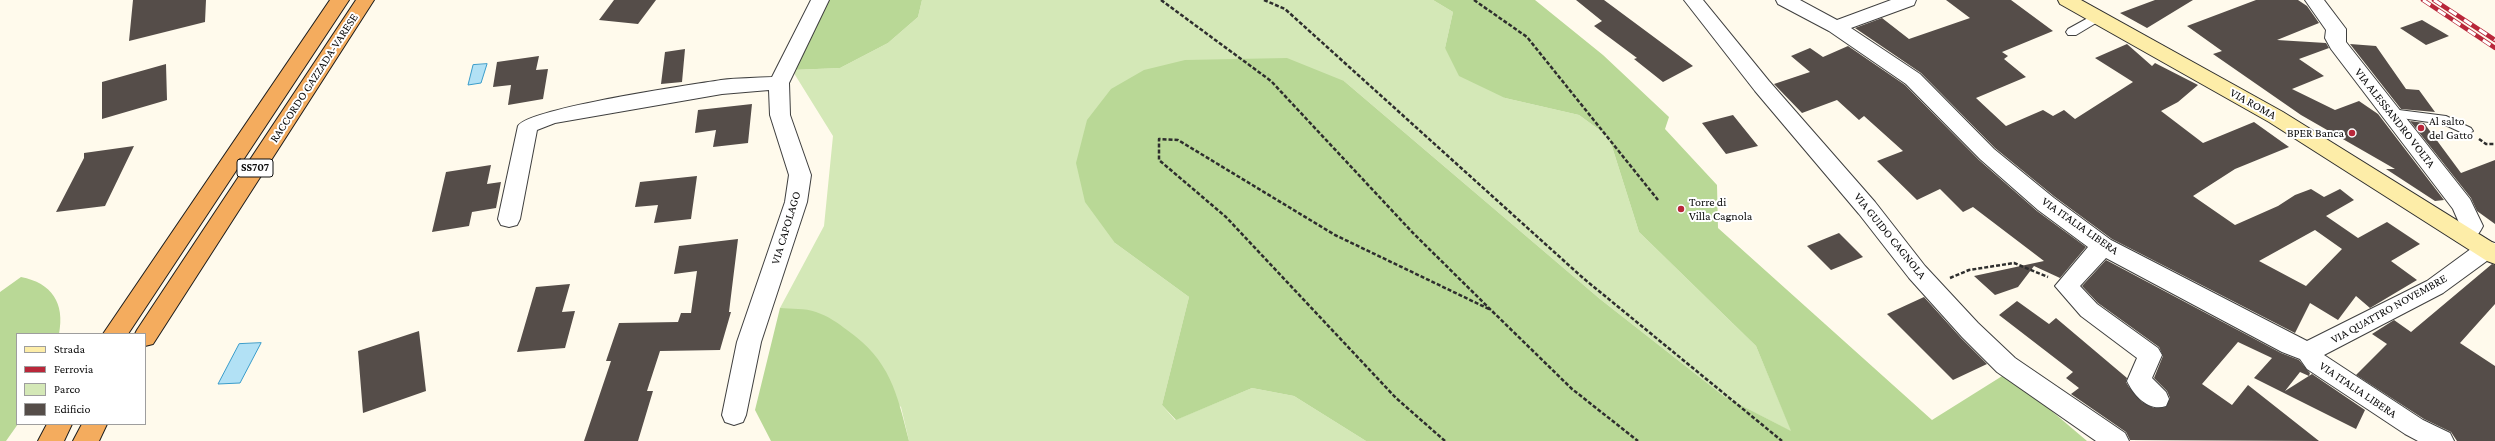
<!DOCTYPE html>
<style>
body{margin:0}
#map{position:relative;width:2495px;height:441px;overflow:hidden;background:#fffaec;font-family:"Crimson Pro",serif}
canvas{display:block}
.legend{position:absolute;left:16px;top:333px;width:130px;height:92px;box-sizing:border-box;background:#fff;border:1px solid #9e9e9e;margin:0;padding:5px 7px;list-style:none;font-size:12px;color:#0c0c0c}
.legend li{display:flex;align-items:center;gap:8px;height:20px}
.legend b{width:20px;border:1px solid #9e9e9e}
</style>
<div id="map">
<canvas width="2495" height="441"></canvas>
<ul class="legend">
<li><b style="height:5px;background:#fdeda8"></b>Strada</li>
<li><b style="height:5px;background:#b9273a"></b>Ferrovia</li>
<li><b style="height:11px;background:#d4e8b7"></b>Parco</li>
<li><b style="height:11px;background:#554d49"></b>Edificio</li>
</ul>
</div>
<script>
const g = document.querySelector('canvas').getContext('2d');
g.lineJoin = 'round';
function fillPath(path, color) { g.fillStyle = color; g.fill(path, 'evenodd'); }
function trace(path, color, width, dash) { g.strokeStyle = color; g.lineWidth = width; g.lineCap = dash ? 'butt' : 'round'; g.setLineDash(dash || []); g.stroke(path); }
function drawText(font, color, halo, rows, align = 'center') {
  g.font = font + ' "Crimson Pro",serif'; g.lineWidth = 4; g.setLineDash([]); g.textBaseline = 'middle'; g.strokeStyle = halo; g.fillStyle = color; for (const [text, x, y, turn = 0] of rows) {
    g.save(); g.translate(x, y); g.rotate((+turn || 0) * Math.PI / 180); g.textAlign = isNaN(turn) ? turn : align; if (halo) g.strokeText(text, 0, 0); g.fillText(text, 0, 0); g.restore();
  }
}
fillPath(new Path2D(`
 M922 0H1433L1453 12 1445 48 1505 98 1579 115 1609 137 1639 232 1756 346 1792 432 1725 397 1600 299 1344 81 1115 243 1189 297 1162 405 1175 420 1252 388 1294 396 1366 441H909L901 407 780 308 824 226 833 136 792 70 840 68 888 43 918 17Z`), '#d4e8b7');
fillPath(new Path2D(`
 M829 0H922L918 17 888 43 840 68 792 70Z
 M1433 0H1535L1603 55 1669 117 1665 129 1717 185 1718 228 1932 420 2007 373 2087 441H1366L1294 396 1252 388 1176 420 1162 405 1189 297 1115 243 1085 202 1076 163 1087 120 1111 89 1144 70 1185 60 1287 58 1344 81 1600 299 1725 397 1791 431 1756 346 1639 232 1609 137 1579 115 1505 98 1459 76 1445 48 1453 12Z
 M21 277C52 283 65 303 59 334H17L18 424 6 441H0V292Z
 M780 308C791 309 805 308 816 312 828 316 838 323 847 330 890 360 897 393 909 441H771L755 410Z`), '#b9d896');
const water = new Path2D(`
 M487 64 481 83 468 85 473 65Z
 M261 343 240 383 218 384 239 344Z`);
fillPath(water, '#b2e1f5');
trace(water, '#3a9cca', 1);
fillPath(new Path2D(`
 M133 0H206L205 22 129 41Z
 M614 0H656L638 24 599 20Z
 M1576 0H1604L1693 66 1663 82 1634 59 1637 58 1594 26 1602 21Z
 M1946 0H2011L2053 31 2002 52 2008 56 2004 59 2026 77 1976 98 2006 126 2043 110 2053 116 2064 110 2075 119 2133 82 2095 58 2127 44 2152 66 2155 63 2198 85 2178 102 2161 111 2203 143 2254 122 2289 147 2235 169 2193 196 2235 225 2278 206 2295 195 2311 189 2324 197 2340 189 2354 200 2326 216 2358 238 2387 222 2420 244 2391 261 2417 280 2370 308 2356 296 2338 320 2310 303 2295 333 2112 239 2055 197 1995 148 1921 73 1855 28 1882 18 1909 39 1970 18ZM2315 230 2342 249 2306 286 2259 261Z
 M2155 0H2193L2147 28 2120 13Z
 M2256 0H2298L2307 6 2319 23 2277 40 2326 43 2329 48 2299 59 2324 76 2292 89 2335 110 2359 101 2378 114 2444 200 2435 201 2386 169H2395L2301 115 2213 54 2222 51 2187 26Z
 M2422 20 2449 36 2426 45 2400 28Z
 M2350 44 2376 46 2406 89 2419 90 2435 112 2401 109Z
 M1848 46 1905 85 1979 160 2037 211 2086 247 2060 278 2034 266 2018 287 1995 295 1974 276 2044 261 1973 207 1963 212 1940 189 1917 200 1877 161 1903 151 1864 116 1859 120 1837 100 1802 113 1774 84 1810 72 1791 56 1810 48 1823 57Z
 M685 49 682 82 661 84 665 52Z
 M539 56 536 70 548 69 543 99 508 105 511 85 493 87 497 62Z
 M166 64 167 100 102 119V82Z
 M752 104 748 143 713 147 716 130 695 133 698 110Z
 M1733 115 1758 146 1726 154 1702 123Z
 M2410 121 2424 123 2461 173 2495 160V224L2477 211 2471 198Z
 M134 146 105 206 56 212 84 158V153Z
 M491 165 487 184 501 182 496 208 472 212 469 226 432 232 446 172Z
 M697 176 691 219 654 223 658 205 635 207 640 182Z
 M1839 233 1863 257 1831 270 1807 246Z
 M738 239 729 312H731L720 350 660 351 647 391H653L638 441H584L611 361H606L619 323 678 322 681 313H691L697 271 674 274 679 246Z
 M2106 260 2281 353 2299 360 2310 373 2309 376 2300 372 2285 391 2312 374 2365 410 2356 429 2254 378 2272 358 2238 342 2202 384 2232 405 2248 385 2319 441 2130 440 2126 432 2071 394 2079 388 2066 378 2073 372 1999 315 2017 301 2049 324 2056 318 2127 378 2126 382 2129 387 2142 402 2154 408 2166 407 2170 398 2167 391 2154 378 2163 356 2159 347 2098 303 2082 286Z
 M2492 264 2495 265V304L2460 343 2495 366V441H2457L2451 432 2424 419 2356 375 2387 344 2372 334 2394 320 2411 332Z
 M570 284 562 312 575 311 565 348 517 352 536 287Z
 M1924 297 1961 338 1987 364 1953 380 1887 314Z
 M419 331 426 391 363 413 358 351Z`), '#554d49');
const service = new Path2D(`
 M2097 13 2103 17 2101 20 2076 35H2068L2066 32 2068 29Z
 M2391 109 2446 116 2471 128 2473 131 2467 135 2443 124 2387 116 2385 113Z`);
const minor = new Path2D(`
 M811 0H829L789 83 790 115 811 175 807 202 761 342 746 415 743 422 734 425 725 422 722 415 737 342 785 202 789 175 770 115 769 90 722 94 555 123 537 130 520 219 517 225 509 227 501 225 498 219 518 126C529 108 691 85 721 80 737 78 755 78 772 77Z
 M1684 0H1703L1769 81 1875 202 1925 266 1978 323 2015 358 2125 433 2129 441H2096L1997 372 1962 337 1909 278 1859 214 1755 91Z
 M1776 0H1800L1837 20 1891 0H1916L1914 5 1851 28 1920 74 1994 149 2054 198 2111 240 2307 341 2427 281 2479 243 2487 241 2495 243V255L2443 293 2324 355 2423 420 2450 433 2454 441H2418L2405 434 2307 369 2300 359 2282 352 2106 258 2080 286 2097 304 2158 348 2162 355 2152 378 2166 392 2169 399 2166 406C2149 412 2134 396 2127 381L2137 358 2081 316 2055 286 2088 247 2038 210 1980 159 1906 84 1829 31 1778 4Z
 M2305 0H2324L2346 29V42L2470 199 2483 226C2477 238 2470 245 2456 241L2453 235 2460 225 2453 209 2331 49 2325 38 2326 30Z`);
const secondary = new Path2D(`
 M2058 0H2081L2283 112 2495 244V264L2487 261 2269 122 2060 4Z`);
const trunk = new Path2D(`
 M330 0H349L128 334H103Z
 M356 0H374L153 344 145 346V334H135L137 330Z
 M47 424H72L64 441H38Z
 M82 424H107L99 441H73Z`);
trace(service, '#3f3f3f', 2);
trace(minor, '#3f3f3f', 2);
trace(secondary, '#2e2e2e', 2);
trace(trunk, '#1d1d1d', 2);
trace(new Path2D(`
 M1161 0 1271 81 1413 233 1491 310 1572 389 1638 441
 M1264 0 1285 9 1583 278 1782 441
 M1474 0 1527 37 1658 200
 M2479 139 2486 144H2495
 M1950 278 1969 270 2014 263 2048 277
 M1445 441 1396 398 1226 217 1159 160V139L1178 140 1335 235 1491 310`), '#2e2e2e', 2.5, [4, 2]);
fillPath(service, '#fff');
fillPath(minor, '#fff');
fillPath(secondary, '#fdeda8');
fillPath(trunk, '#f4ac5e');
const rail = new Path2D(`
 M2423 0 2495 48
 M2434 0 2495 40`);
trace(rail, '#b9273a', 4.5);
trace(rail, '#fff', 3, [9]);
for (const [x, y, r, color] of [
 [2421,128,4,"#b9273a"],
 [2352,133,4,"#b9273a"],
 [1681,209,4,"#b9273a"]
]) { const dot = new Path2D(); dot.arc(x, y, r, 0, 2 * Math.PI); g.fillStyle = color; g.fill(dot); trace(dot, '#fff', 1.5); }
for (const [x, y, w] of [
 [255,168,36]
]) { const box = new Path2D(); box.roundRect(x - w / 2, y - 9, w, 18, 3); g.fillStyle = '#fff'; g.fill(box); trace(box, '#0c0c0c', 1); }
drawText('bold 11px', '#0c0c0c', null, [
 ["SS707",255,168]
]);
drawText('12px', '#0c0c0c', '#fff', [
 ["RACCORDO GAZZADA-VARESE",314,78,-57],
 ["VIA ROMA",2253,104,29],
 ["VIA ALESSANDRO VOLTA",2395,118,52],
 ["VIA ITALIA LIBERA",2080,226,35],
 ["VIA CAPOLAGO",786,228,-73],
 ["VIA GUIDO CAGNOLA",1890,236,51],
 ["VIA QUATTRO NOVEMBRE",2389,309,-29],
 ["VIA ITALIA LIBERA",2358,390,34]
]);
drawText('12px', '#0c0c0c', '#fff', [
 ["Al salto",2429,121],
 ["del Gatto",2429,135],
 ["BPER Banca",2344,133,"right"],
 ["Torre di",1689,202],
 ["Villa Cagnola",1689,216]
], 'left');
</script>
